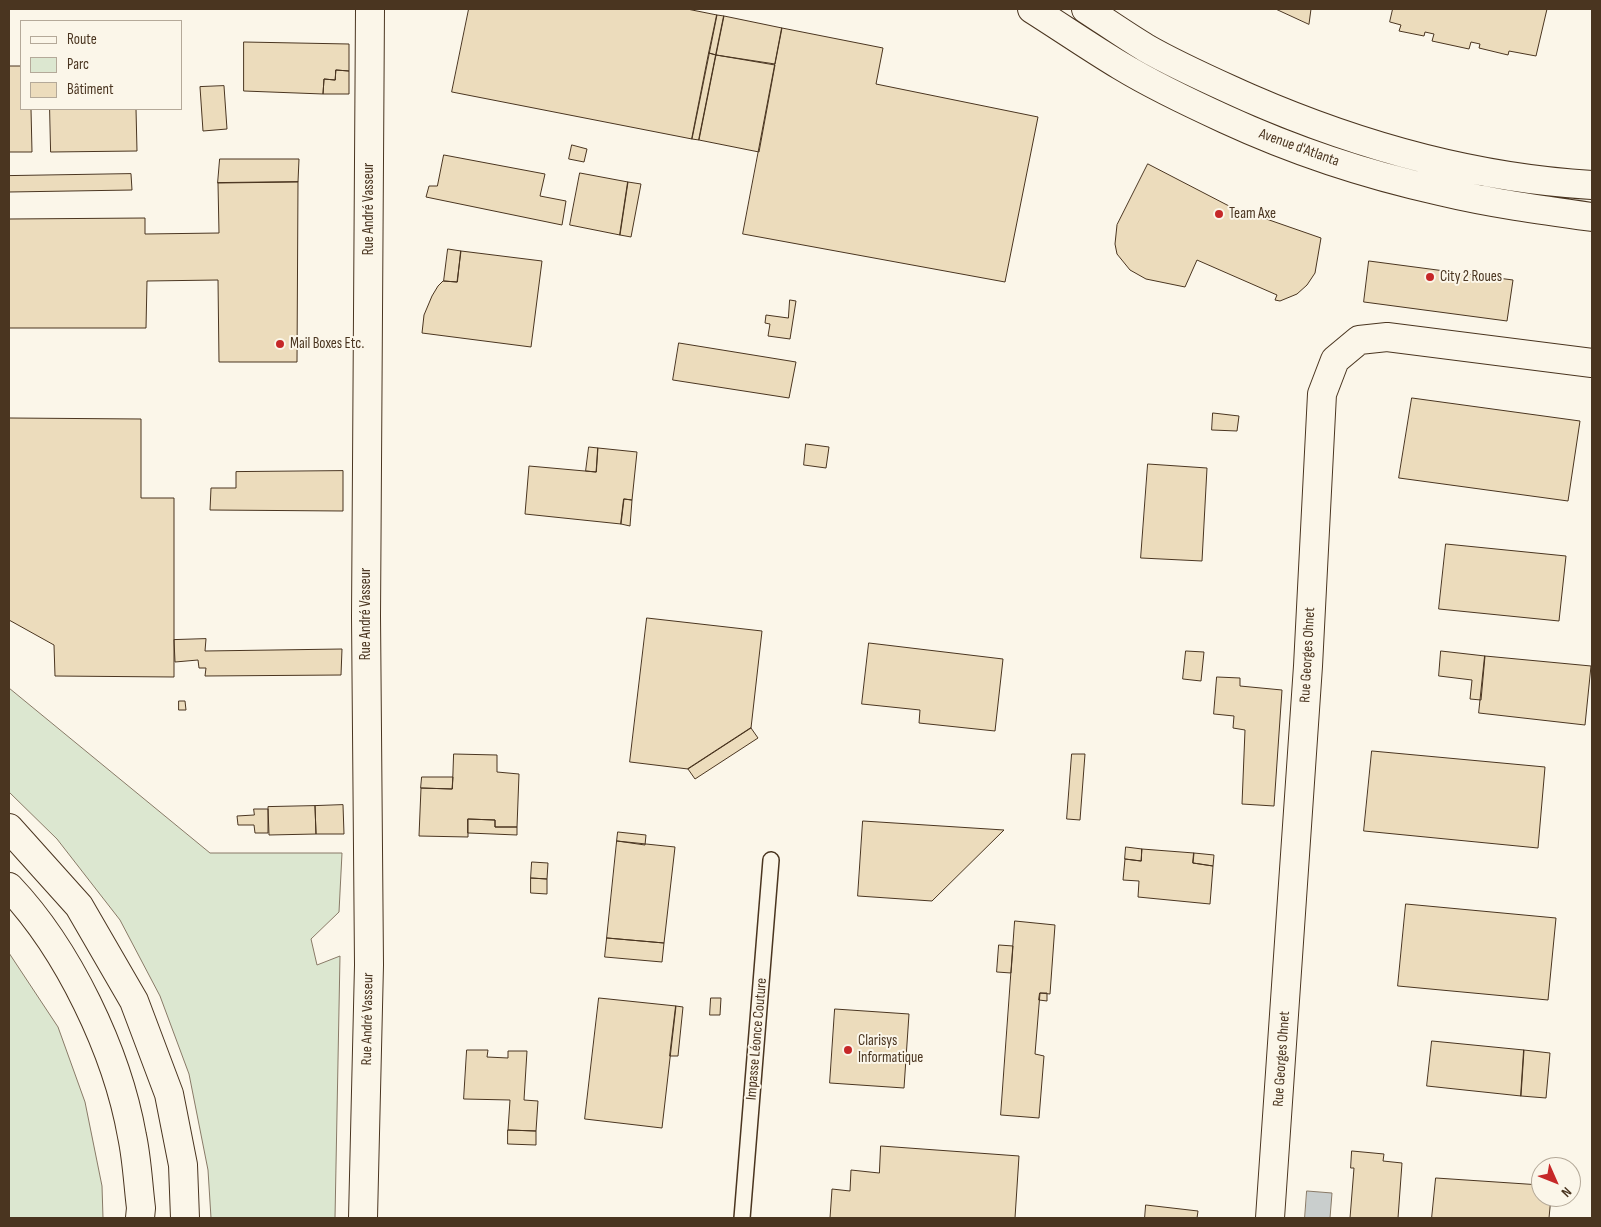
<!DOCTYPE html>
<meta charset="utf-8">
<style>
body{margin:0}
#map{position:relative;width:1601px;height:1227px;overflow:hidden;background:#fbf6e9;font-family:"Sofia Sans Condensed",sans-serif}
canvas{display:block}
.frame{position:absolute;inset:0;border:10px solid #4a3520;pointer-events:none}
.legend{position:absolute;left:20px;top:20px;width:162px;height:90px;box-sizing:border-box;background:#fbf6e9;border:1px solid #b4a999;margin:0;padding:6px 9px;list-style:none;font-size:15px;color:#4a3520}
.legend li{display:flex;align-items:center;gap:10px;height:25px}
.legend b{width:25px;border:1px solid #b4a999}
.north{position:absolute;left:1531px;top:1157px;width:50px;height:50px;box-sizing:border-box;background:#fbf6e9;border:1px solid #b4a999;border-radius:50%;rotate:134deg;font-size:14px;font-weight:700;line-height:20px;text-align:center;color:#4a3520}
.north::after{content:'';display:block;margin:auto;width:18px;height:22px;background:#c62828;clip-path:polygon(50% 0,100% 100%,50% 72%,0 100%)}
</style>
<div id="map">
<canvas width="1601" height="1227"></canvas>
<div class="frame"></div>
<ul class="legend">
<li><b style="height:6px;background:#fbf6e9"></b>Route</li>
<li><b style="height:14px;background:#dce7d0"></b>Parc</li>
<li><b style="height:14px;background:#ecdcbc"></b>Bâtiment</li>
</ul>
<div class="north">N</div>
</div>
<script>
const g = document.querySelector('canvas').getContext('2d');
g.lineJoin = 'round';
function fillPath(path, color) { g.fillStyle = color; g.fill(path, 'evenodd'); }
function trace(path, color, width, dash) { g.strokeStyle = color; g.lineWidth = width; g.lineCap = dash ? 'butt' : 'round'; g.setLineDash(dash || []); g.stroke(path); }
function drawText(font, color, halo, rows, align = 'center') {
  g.font = font + ' "Sofia Sans Condensed",sans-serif'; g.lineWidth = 4; g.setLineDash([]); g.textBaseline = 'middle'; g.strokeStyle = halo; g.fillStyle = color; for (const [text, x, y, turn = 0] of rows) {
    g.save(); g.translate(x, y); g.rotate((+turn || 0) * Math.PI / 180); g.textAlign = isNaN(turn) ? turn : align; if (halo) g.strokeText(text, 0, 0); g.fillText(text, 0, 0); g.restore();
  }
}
const green = new Path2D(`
 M9 688 210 853H342L339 912 311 939 317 965 340 956 335 1218H211L208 1170 189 1074 160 996 120 920 57 839 9 792Z
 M9 953 58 1027 85 1102 102 1186 103 1218H9Z`);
fillPath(green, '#dce7d0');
trace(green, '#887966', 1);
const water = new Path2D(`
 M1307 1191 1332 1193 1330 1218H1305Z`);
fillPath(water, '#c9cecd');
trace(water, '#887966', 1);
const building = new Path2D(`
 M469 9H687L717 15 692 139 452 92Z
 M1276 9H1311L1309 24Z
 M1393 9H1547L1536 56 1509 51 1508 55 1479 48 1480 44 1471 42 1469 49 1432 41 1434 34 1425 32 1424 36 1399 31 1401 25 1390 22Z
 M717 15 724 16 716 55 709 53Z
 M724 16 782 28 775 64 716 55Z
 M782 28 883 48 876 84 1038 117 1005 282 743 234Z
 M244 42 349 44V71L336 70 335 80 324 79 323 94 244 91Z
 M709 53 716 55 699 140 692 139Z
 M716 55 775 65 759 152 699 140Z
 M9 66H21V109H31L32 152H9Z
 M336 70 349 71V94H323L324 79 335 80Z
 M224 86 227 129 203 131 200 87Z
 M50 109H136L137 151 51 152Z
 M572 145 587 149 584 162 569 159Z
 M444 155 545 174 540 196 566 201 562 225 426 197 429 186H437Z
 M220 159H299L298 182 218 183Z
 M1148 164 1229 206 1321 238 1315 273 1307 285 1297 294 1280 301 1275 300 1277 295 1197 260 1185 287 1146 279 1130 270 1117 254 1115 244 1117 225Z
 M580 173 628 182 620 235 570 225Z
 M131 174 132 190 9 192V176Z
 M298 182 297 362H219L218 280 147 281 146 328H9V219L145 218V234L219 233 218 183Z
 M628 182 641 184 631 237 620 235Z
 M448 249 461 251 457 282 444 281Z
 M461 251 542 261 531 347 422 333 424 315 432 296 438 286 443 281 457 282Z
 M1369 261 1513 280 1507 321 1364 302Z
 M790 300 796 301 790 339 768 336 770 324 765 323 766 315 788 318Z
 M679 343 796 362 789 398 673 380Z
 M1412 398 1580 421 1568 501 1399 478Z
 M1213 413 1239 416 1237 431 1212 430Z
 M9 418 141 419V498H174V677L55 676 54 645 9 620Z
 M806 444 829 447 826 468 804 465Z
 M589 447 598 448 596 472 586 471Z
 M598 448 637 452 632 500 624 499 621 524 525 514 529 466 596 472Z
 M1148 464 1207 468 1202 561 1141 558Z
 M343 471V511L210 510 211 488H236V472Z
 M624 499 632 500 630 526 621 524Z
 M1446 544 1566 556 1559 621 1439 609Z
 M647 618 762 631 751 728 688 769 630 762Z
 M206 639 205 651 342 649 341 675 205 676 206 668H199L198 660 175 662 174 640Z
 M869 643 1003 659 995 731 919 723 920 710 862 704Z
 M1186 651 1204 652 1201 681 1183 679Z
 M1441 651 1485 656 1481 700 1470 699 1472 680 1439 676Z
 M1485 656 1591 666 1585 725 1479 713Z
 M1217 677 1240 678V686L1282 690 1274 806 1242 804 1245 730 1233 728 1234 716 1214 714Z
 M179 701H185L186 710H179Z
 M751 728 758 738 695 779 688 769Z
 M1372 751 1545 767 1538 848 1364 831Z
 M454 754 497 755V772L519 774 517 827H495V820L468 819V837L419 836 421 788 452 789Z
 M1072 754H1085L1080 820 1067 819Z
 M422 777H453L452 789 421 788Z
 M343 805 344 834H316L315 806Z
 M315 806 316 834 269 835 268 807Z
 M254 809H268V833H255L254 825H238L237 816 254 815Z
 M468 819 495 820V827H517V835L468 833Z
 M863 821 1004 830 932 901 858 896Z
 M618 832 646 835 645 845 617 841Z
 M617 841 675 847 664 943 607 938Z
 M1126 847 1142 849 1141 861 1125 859Z
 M1142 849 1194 853 1193 863 1213 866 1210 904 1138 897 1139 881 1123 880 1125 859 1141 861Z
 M1194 853 1214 855 1213 866 1193 863Z
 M532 862 548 863 547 879 531 878Z
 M531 878 547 879V894L531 893Z
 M1406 904 1556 918 1548 1000 1398 986Z
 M1015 921 1055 925 1050 994 1040 993 1035 1054 1044 1056 1039 1118 1001 1115Z
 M607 938 664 943 662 962 605 957Z
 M999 945 1013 946 1011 973 997 972Z
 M1040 993H1047V1001L1039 1000Z
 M599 998 676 1006 662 1128 585 1119Z
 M711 998H721L720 1015H710Z
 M676 1006 683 1007 678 1056H670Z
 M835 1009 909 1014 904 1088 830 1083Z
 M1432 1041 1524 1050 1521 1096 1427 1086Z
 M467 1050H488L487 1057 508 1058V1051H527L524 1100 538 1101 536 1131 508 1130 510 1100 464 1099Z
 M1524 1050 1550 1053 1546 1098 1521 1096Z
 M508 1130 536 1131V1145L508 1144Z
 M881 1146 1019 1156 1015 1218H830L832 1189 850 1191 851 1170 879 1173Z
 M1352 1151 1384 1154 1383 1161 1402 1163 1398 1218H1350L1354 1168H1351Z
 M1436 1178 1541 1185V1197H1551L1549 1218H1432Z
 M1146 1205 1198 1211 1197 1218H1145Z`);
fillPath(building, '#ecdcbc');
trace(building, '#4a3520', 1);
const lane = new Path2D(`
 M742 1218 771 860`);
const street = new Path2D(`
 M1270 1218 1308 666 1322 394 1335 360 1359 340 1387 337 1592 363`);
const secondary = new Path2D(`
 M1032 9C1062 28 1091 48 1121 66 1154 86 1190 103 1225 119 1292 150 1368 175 1440 191 1490 203 1541 210 1592 217
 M1086 9C1106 22 1126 36 1146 48 1179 67 1214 82 1249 98 1357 145 1473 178 1592 185
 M363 1218 369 965 366 616 370 9`);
const highway = new Path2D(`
 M9 828 79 906 134 1001 169 1094 183 1165 185 1218
 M9 887C68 949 117 1051 132 1136 137 1159 138 1184 141 1208L140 1218`);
trace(lane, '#4a3520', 18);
trace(street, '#4a3520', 30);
trace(secondary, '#4a3520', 30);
trace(highway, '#4a3520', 30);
trace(lane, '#fbf6e9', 15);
trace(street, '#fbf6e9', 28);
trace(secondary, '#fbf6e9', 28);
trace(highway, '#fbf6e9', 28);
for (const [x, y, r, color] of [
 [1219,214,5,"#c62828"],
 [1430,277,5,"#c62828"],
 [280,344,5,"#c62828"],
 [848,1050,5,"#c62828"]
]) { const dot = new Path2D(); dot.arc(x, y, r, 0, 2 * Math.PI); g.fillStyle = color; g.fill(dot); trace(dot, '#fbf6e9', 2); }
drawText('15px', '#4a3520', '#fbf6e9', [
 ["Avenue d'Atlanta",1299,148,20],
 ["Rue André Vasseur",369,209,-90],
 ["Rue André Vasseur",366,614,-90],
 ["Rue Georges Ohnet",1308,655,-87],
 ["Rue André Vasseur",368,1019,-89],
 ["Impasse Léonce Couture",757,1039,-85],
 ["Rue Georges Ohnet",1282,1059,-86]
]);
drawText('15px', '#4a3520', '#fbf6e9', [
 ["Team Axe",1229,214],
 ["City 2 Roues",1440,277],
 ["Mail Boxes Etc.",290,344],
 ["Clarisys",858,1041],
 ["Informatique",858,1058]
], 'left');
</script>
